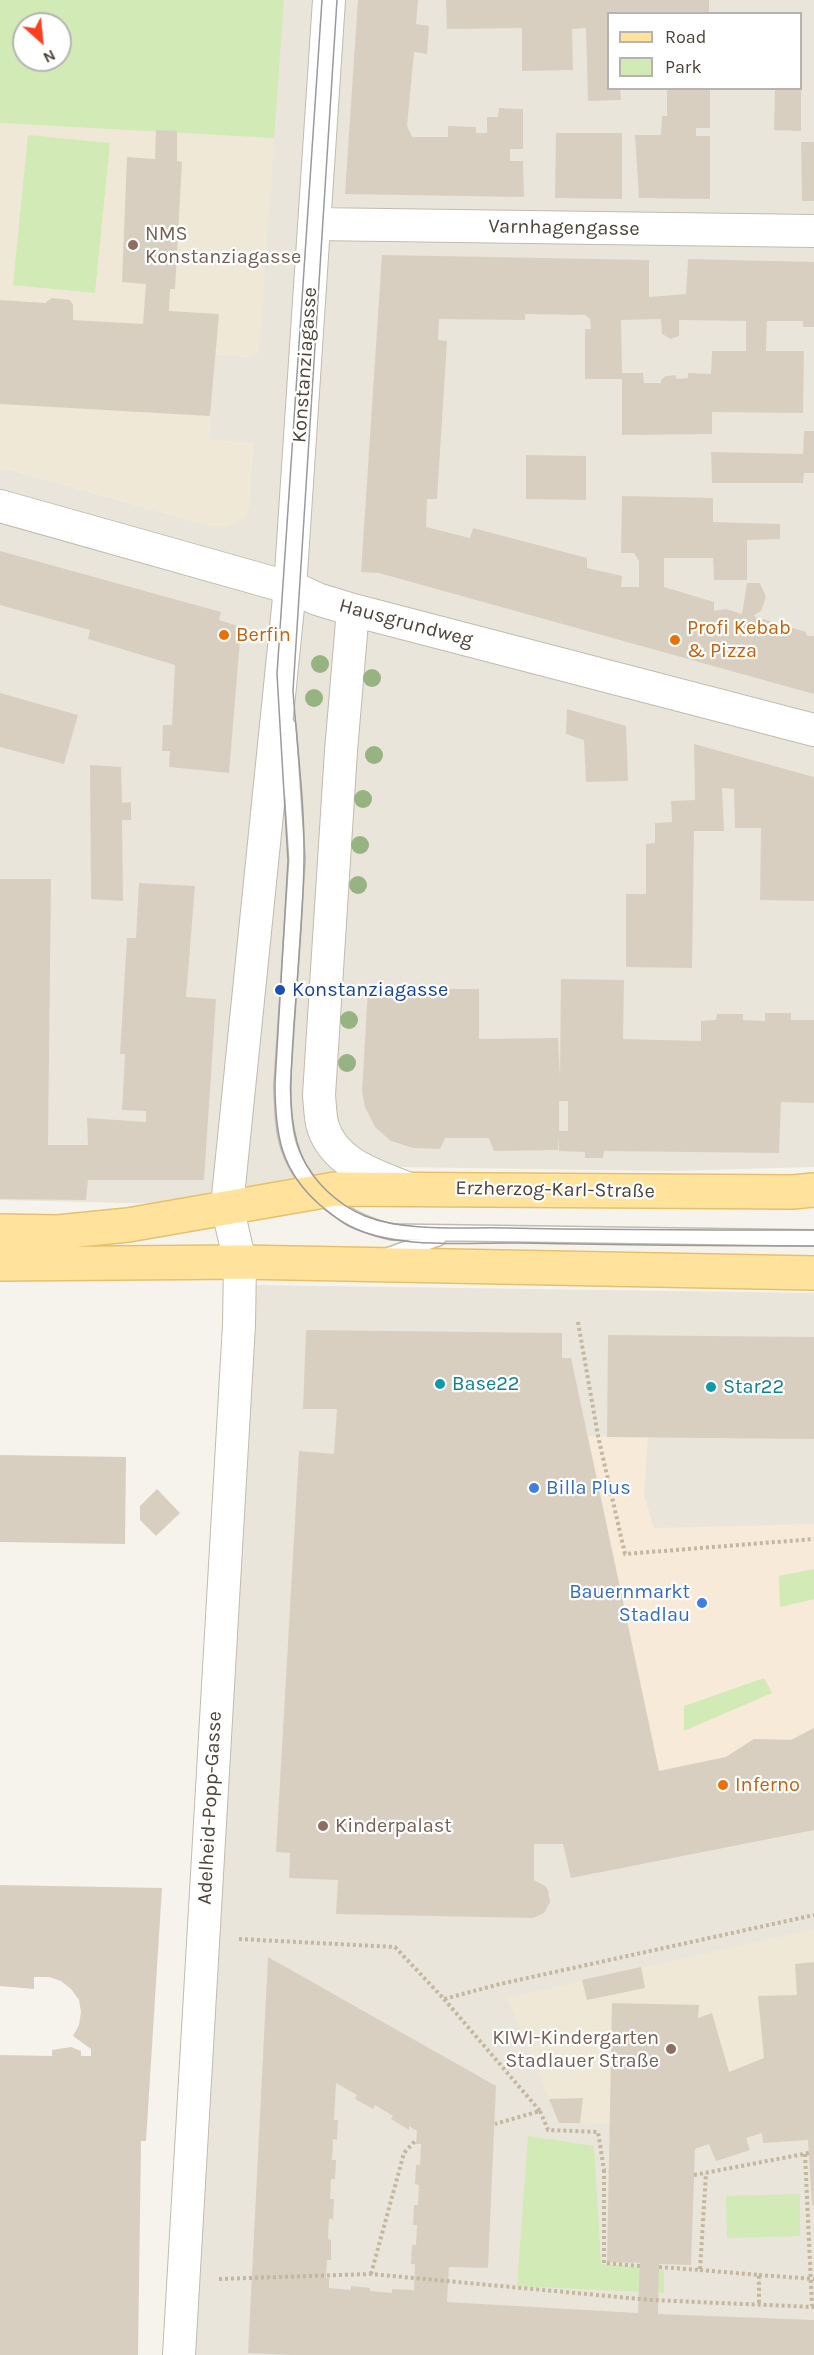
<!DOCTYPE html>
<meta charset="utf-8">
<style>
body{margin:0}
#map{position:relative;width:814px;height:2355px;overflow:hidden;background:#f6f3ec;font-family:Karla,sans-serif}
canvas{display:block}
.legend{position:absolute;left:607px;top:12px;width:195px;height:78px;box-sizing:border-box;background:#fff;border:2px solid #b7b4b0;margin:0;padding:8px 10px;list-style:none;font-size:18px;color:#4b4439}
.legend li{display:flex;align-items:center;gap:12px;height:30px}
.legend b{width:30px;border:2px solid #b7b4b0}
.north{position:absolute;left:12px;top:12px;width:60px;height:60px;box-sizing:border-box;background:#fff;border:2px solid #b7b4b0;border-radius:50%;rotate:153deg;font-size:16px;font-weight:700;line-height:24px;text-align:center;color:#4b4439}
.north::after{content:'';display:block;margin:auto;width:21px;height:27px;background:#fc3f1d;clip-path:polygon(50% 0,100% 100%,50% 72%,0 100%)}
</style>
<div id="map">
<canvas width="814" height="2355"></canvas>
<ul class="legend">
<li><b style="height:8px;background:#ffe39c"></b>Road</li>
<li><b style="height:16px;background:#d2eab5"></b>Park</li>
</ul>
<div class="north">N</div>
</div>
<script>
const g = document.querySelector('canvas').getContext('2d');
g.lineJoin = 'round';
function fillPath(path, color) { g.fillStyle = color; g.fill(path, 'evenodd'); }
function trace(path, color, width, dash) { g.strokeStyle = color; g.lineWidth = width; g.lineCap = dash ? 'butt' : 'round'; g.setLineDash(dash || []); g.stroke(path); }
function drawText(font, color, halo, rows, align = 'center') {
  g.font = font + ' Karla,sans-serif'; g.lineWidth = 4.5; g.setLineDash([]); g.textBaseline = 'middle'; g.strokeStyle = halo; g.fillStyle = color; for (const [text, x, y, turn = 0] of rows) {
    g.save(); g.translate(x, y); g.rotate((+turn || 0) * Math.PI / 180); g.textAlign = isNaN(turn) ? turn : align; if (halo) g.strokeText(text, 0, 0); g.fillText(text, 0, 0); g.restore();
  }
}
fillPath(new Path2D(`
 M0 0H814V1167L668 1171 400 1167 168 1204 0 1200V467L215 527 245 517 249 504 253 443 209 440 210 416 215 354 248 357 273 138 0 123ZM608 14H800V88H608ZM24 24H60V60H24Z
 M251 1285 814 1293V2355H180Z`), '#eae5da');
fillPath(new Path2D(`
 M588 1436 648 1437 644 1495 654 1528 814 1524V1569L779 1576 780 1607 814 1599V1728L791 1740 754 1739 726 1757 659 1771Z`), '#f7ead8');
fillPath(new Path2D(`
 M0 123 274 138 259 352 248 357 215 354 210 416 209 440 253 443 249 504 245 517 227 527H215L0 467Z
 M814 1929V2128L559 2123 507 1998Z`), '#efe8d6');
fillPath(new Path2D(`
 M0 0H284L274 138 0 123ZM24 24H60V60H24Z
 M28 135 110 143 95 293 13 285Z
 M814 1569V1599L780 1607 779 1576Z
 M764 1678 772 1693 684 1731V1706Z
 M528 2136 594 2146 601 2264 664 2270V2293L517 2286Z
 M800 2194V2236L727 2238 726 2196Z`), '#d2eab5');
fillPath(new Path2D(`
 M358 0H418L416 24 429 26 427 54 414 52 407 126 412 137H448V126L476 127V133H487V117H498L499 108 523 109V149H510V161H523L524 197 345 194Z
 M446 0H709V14H608V88H620L621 100 588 101 586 28 572 29 573 70 522 71V28L447 29Z
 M667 88H710V128H696V136H710V199L639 198 635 135H661L662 116H667Z
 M775 88H801V131L774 130Z
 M156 130 177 131V161L182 162 175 289H170L169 311 219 314 210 416 0 404V300L45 303 52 298 70 300 73 305V320L143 324 146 284 122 282 127 157 155 159Z
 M556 133H622V199L555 198Z
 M801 142H814V201H802Z
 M382 255 649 260V297L686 294 688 259 814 262V327H803V321H767L766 351H804L803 413 712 412V434L622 435V379H585V329H591L590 319 585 315 525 314V320L439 319 438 340 447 341 437 499H427L426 527 470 538 473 528 587 558V568L622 576 621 587H639V561L634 553H621L622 496 713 498V522L780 524V539L747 540V580H714L713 558H664V587L714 602V611L726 609 742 614 747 583H760L766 597 761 611 753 616 806 632 807 636H814V694L379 573 361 572ZM661 319 662 334 671 339 679 336V320L746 321V351H712L711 374 688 373V378L677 379 675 375 666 376 661 380V383H644L643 373H622L621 320Z
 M804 431H814V473H804L803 483H712L711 452 803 454Z
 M526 455 586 456V500L526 499Z
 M0 551 221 612 219 620 241 627 229 773 169 767 170 751H162L163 725H172L175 665 88 639 90 630 0 605Z
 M0 693 78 715 64 764 0 747Z
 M567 709 626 726 628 781 586 782 584 740 566 734Z
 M694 744 814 777V901L760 900 761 828H735L734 789 722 788 724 831H694L692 968 626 967V894H646V844L655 843V823L672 822 671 801 695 800Z
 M90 765 121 767 122 803 131 802V820H122L123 901 91 899Z
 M0 879H51L48 1145H88L87 1118 146 1122V1111L122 1110 125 1054H120L127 938H136L139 883 195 886 186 997 216 999 204 1180H88L86 1200 0 1199Z
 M561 979 624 980 623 1039 701 1041V1021L716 1020 717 1014H743V1020L765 1021V1013H791V1020H814V1103L781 1102 779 1153 604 1151 603 1158H585V1152L559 1151V1136L558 1150 494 1151 489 1138H445L440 1149 413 1148 391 1141 375 1127 365 1107 362 1091 368 989H479V1039L558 1038 560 1077ZM559 1101H568V1131H559Z
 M306 1330 562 1333V1358H571L659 1771 726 1757 754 1739 791 1740 814 1728V1830L571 1878 563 1844H534V1880L545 1886 548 1890 550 1902 544 1913 533 1918 336 1914 338 1880 289 1878 290 1853 276 1852 299 1451 334 1454 337 1409H303Z
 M608 1335 814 1337V1439L607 1437Z
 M0 1455 126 1457 125 1544 0 1542Z
 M157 1489 180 1513 156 1536 140 1520V1506Z
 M0 1885 162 1888 146 2141H141L138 2355H0V2055L52 2056V2050L71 2047 81 2051V2056H91V2049L73 2036 79 2025 81 2012 79 2000 71 1989 61 1981 49 1977H34V1989L0 1986Z
 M268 1957 496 2086 488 2268 449 2267 447 2302 638 2313 640 2263 607 2262 612 2003 699 2005 698 2018 712 2013 729 2072 764 2058 758 1996 797 1995 795 1964 814 1962V2205H812L808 2140 763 2143 762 2133 746 2138 750 2150 716 2161 709 2144 695 2149 691 2265 659 2264 658 2314 814 2320V2355H292L248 2353ZM336 2083 357 2095 355 2099 373 2109 375 2105 393 2116 391 2119 409 2130V2126L417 2131 416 2144H421L420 2165H416L415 2184 419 2185 418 2205H414L413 2225H417L416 2245H412L411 2264H415L414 2290 392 2289V2293L370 2291V2288L351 2286V2290L329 2288V2278H326L327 2260H331V2240L328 2239 329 2219H333L334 2199H330L331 2179H335L336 2160H332L333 2139 337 2140 338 2120H334Z
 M641 1967 645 1988 587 2000 582 1980Z
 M583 2098 580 2123H559L549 2099Z`), '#d8cfc1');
const lane = new Path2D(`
 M288 726 297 859 282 1087C283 1107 283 1128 289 1147 305 1193 347 1222 392 1232L814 1238
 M387 1256 438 1238`);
const street = new Path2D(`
 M314 224 814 231
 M0 506 298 590 317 599 353 610 814 730
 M353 610 341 751 319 1095C320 1105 320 1117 323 1127 335 1164 375 1175 407 1188
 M179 2355 239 1325 240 1262 227 1206 290 588 329 0`);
const primary = new Path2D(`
 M0 1231 58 1232 128 1225 335 1189 793 1192 814 1190
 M0 1264 240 1262 814 1273`);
trace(lane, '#c2bbae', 18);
trace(street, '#c2bbae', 34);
trace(primary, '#e6c16a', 36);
trace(new Path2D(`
 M578 1322 598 1436 625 1554 814 1539
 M239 1939 395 1947 444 1999 500 1984 814 1915
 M444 1999 540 2111 495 2124
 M540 2111 548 2130 598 2132 604 2170 609 2171
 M805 2154 812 2306
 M604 2170V2263L640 2266
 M694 2175 809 2153
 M659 2267 700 2270 706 2173
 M700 2270 759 2275V2304
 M371 2274 404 2153 416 2140
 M759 2275 814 2279
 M219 2279 371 2274 651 2300 814 2307`), '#c4b79f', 4, [3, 3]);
trace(lane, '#fff', 15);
trace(street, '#fff', 32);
trace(primary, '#ffe39c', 33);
trace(new Path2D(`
 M322 0 277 674 288 861 275 1083C275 1134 280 1170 320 1205 329 1212 339 1221 349 1226 397 1250 467 1242 519 1243 618 1245 716 1246 814 1246
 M337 0 293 691C297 747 305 805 304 862 303 916 298 970 294 1024 292 1065 285 1114 301 1154 312 1181 338 1205 365 1216 405 1232 462 1227 506 1228 608 1230 711 1230 814 1230`), '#9a9a9a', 1.5);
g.fillStyle = '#97b381';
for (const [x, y] of [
 [320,664],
 [372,678],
 [314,698],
 [374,755],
 [363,799],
 [360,845],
 [358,885],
 [349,1020],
 [347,1063]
]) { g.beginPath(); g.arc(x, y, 9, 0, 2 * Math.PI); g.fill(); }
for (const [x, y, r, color] of [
 [133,245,6,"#8d6e63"],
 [224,635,6,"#e8710a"],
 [675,640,6,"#e8710a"],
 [280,990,6,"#1a4fb4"],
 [440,1384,6,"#0f9aa8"],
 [711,1387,6,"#0f9aa8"],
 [534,1488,6,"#3f7fe0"],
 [702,1603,6,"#3f7fe0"],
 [723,1785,6,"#e8710a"],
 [323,1826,6,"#8d6e63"],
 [671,2049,6,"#8d6e63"]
]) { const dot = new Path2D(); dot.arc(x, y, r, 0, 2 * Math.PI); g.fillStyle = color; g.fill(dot); trace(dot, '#fff', 2); }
drawText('20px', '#4b4439', '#fff', [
 ["Varnhagengasse",564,228,1],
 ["Konstanziagasse",305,365,-86],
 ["Hausgrundweg",406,623,15],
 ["Erzherzog-Karl-Straße",555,1190,1],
 ["Adelheid-Popp-Gasse",210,1808,-87]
]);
drawText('20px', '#785e54', '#fff', [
 ["NMS",145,234],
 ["Konstanziagasse",145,257],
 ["Kinderpalast",335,1826],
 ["KIWI-Kindergarten",659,2038,"right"],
 ["Stadlauer Straße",659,2061,"right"]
], 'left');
drawText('20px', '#c56008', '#fff', [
 ["Profi Kebab",687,628],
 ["& Pizza",687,651],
 ["Berfin",236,635],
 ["Inferno",735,1785]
], 'left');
drawText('20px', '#164399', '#fff', [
 ["Konstanziagasse",292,990]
], 'left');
drawText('20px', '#0d838f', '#fff', [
 ["Base22",452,1384],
 ["Star22",723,1387]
], 'left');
drawText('20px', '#366cbe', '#fff', [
 ["Billa Plus",546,1488],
 ["Bauernmarkt",690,1592,"right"],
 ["Stadlau",690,1615,"right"]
], 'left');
</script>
